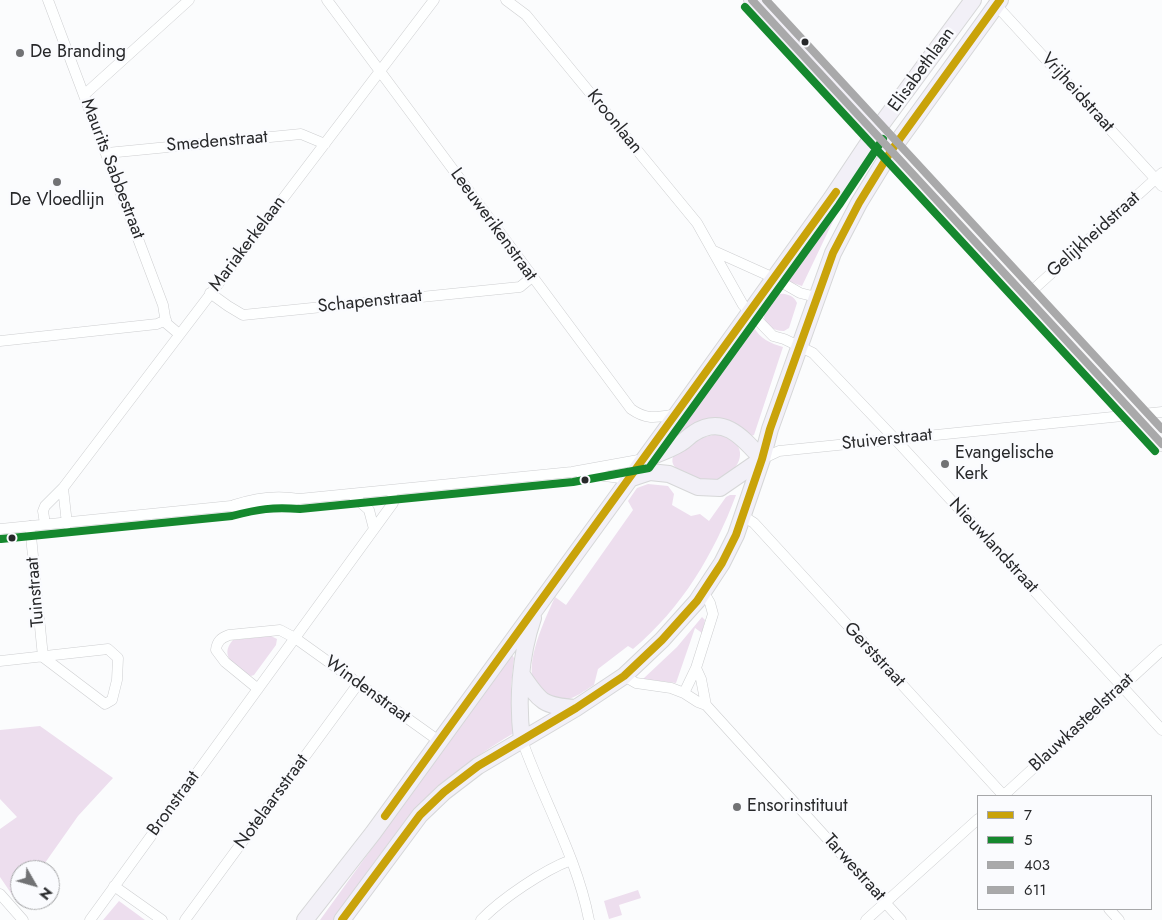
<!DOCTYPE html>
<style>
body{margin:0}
#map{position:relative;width:1162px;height:920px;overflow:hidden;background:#fbfcfd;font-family:Jost,sans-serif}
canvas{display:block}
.legend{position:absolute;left:977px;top:795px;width:175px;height:115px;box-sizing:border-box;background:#fafbfe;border:1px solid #a6a7a9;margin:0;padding:6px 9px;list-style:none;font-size:15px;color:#27282a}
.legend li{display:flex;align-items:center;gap:10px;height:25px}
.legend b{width:25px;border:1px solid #a6a7a9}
.north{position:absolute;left:10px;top:860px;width:50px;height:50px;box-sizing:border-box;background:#fafbfe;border:1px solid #a6a7a9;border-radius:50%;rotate:128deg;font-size:14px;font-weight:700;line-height:20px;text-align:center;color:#27282a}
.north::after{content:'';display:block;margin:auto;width:18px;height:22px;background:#717274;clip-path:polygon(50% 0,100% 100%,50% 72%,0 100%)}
</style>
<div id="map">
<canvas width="1162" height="920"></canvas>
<ul class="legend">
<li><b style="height:6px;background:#c9a30a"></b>7</li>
<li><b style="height:6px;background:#15882e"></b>5</li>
<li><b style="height:6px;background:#a9a9aa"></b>403</li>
<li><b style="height:6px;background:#a9a9aa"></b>611</li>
</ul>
<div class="north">N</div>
</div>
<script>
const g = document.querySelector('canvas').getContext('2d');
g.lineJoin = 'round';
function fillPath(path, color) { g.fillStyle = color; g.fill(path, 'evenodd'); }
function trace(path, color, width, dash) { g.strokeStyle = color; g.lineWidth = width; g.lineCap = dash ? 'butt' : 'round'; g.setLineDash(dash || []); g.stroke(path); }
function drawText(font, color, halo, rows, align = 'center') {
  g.font = font + ' Jost,sans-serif'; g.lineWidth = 5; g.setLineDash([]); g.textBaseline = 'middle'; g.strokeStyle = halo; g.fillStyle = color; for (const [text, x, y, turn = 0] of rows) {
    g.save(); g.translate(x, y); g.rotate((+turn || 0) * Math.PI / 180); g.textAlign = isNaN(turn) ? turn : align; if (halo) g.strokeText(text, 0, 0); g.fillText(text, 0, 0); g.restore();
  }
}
fillPath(new Path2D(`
 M834 214 836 215 802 286 787 281 786 280Z
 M777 294C785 293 794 295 797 303L789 328 784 331C760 331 757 305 777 294Z
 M749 326 754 327C760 339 770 343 783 347L754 435 751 436 735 423 682 433 674 438 672 434Z
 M720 434C724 436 730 438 733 441 750 454 733 475 719 480 709 484 682 475 675 467 672 464 672 460 673 456 687 444 701 436 720 434Z
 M648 484 668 486 674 494 672 505 691 516 700 514 709 521 726 497 730 495H736C714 554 682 608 633 649L628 646 598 669 594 685C576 696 573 701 551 700 546 696 540 691 536 686 522 666 546 617 555 597L566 605 633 510 628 501 637 488Z
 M702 617 705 620 702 633 695 628 676 683 643 679 677 647Z
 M271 636 277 639 276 645 254 675 251 676C236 667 218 657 233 640Z
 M511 656H513L514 658 511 687 514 733C487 749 460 767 437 789 396 827 366 875 333 920H320Z
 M40 726 113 778 78 816 40 870H20V898L17 902 0 877V829L17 817 0 799V730Z
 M638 890 641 898 619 905 622 915 609 919 604 901Z
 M119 901 145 920H103Z`), '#eddeee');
const street = new Path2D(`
 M48 0 163 305 166 323 179 334
 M327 0 631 409C648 421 658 417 677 414
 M506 0 526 15 697 223 743 305 773 336 784 339 813 353 895 439 1162 730
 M996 5 1162 186
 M84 95 189 0
 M107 153 301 134 325 144
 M714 251 774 278 800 293 816 297
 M210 293 228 306 243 315 520 287 532 277
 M1025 297 1162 173
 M0 341 157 324 166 320
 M762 459 779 451 1162 412
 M580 473 629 479
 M63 488 67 524
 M351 494 369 510 374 529
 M234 505C255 498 278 495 299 499
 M743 516 754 523 1004 796
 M45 524 43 511 45 506 63 488 434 0
 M30 526 43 657
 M0 529 231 506C254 509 278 508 299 499L572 472 644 459
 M0 661 108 649 118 658 117 680 112 700 105 704 43 657
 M696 668 701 679 706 705
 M624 676 636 683 671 688 684 693 698 702 706 705 901 920
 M258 689 225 662 216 650C217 641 221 638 229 635L280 630 295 638 439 741
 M684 693 696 668 713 614 710 603 703 591
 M522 740C543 800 577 857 589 920
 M1003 796 1162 650
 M114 886 162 920
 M0 894 23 920
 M1109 909 1119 920
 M90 920 393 503 392 490
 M185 920 358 684
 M481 920C501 899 544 870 571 860
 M866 920 978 819`);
const secondary = new Path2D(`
 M891 151 1162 444`);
const primary = new Path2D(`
 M752 0 891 151
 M645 459C657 454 670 450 681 443 686 440 689 436 694 433 724 414 743 438 762 459
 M629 479 650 472 669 474 698 487 720 488 762 459
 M522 675C540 702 543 706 576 708
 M522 740C517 700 520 656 533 618
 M305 920 373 833 677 414 831 199 875 133 973 0
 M342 920 420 815 444 792 478 766 576 708 624 676 662 640 697 601 722 563 736 535 762 459 770 429 833 253 859 203 891 151 1000 0`);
trace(street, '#cdced0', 11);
trace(secondary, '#cdced0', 16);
trace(primary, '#d6d7d8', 18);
trace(street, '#feffff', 10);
trace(secondary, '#f8f8fa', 15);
trace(primary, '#f2f0f7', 16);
trace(new Path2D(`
 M385 816 836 192
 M342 920 420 815 444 792 478 766 576 708 624 676 662 640 697 601 722 563 736 535 762 459 770 429 833 253 859 203 891 151 1000 0`), '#c9a30a', 8);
trace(new Path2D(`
 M745 7 1155 451
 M1 539 232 516C259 509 272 507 300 509L573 482 649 468 839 205 883 139`), '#15882e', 8);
trace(new Path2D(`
 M752 0 1162 444`), '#a9a9aa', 8);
trace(new Path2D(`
 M766 0 1162 429`), '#a9a9aa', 8);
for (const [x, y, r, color] of [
 [805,42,4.5,"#27282a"],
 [20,53,5,"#717274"],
 [57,182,5,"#717274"],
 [945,464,5,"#717274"],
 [585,480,4.5,"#27282a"],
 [12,538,4.5,"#27282a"],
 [737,807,5,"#717274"]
]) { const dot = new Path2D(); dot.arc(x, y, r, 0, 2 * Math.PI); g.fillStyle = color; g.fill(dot); trace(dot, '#fafbfe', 2); }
drawText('18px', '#27282a', '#fafbfe', [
 ["De Branding",30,53],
 ["De Vloedlijn",57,201,"center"],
 ["Evangelische",955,454],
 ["Kerk",955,475],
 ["Ensorinstituut",747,807]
], 'left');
drawText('18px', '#27282a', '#fafbfe', [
 ["Elisabethlaan",922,70,-54],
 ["Vrijheidstraat",1077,93,48],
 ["Kroonlaan",614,122,51],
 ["Smedenstraat",217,142,-5],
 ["Maurits Sabbestraat",112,169,69],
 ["Leeuwerikenstraat",493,225,54],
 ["Gelijkheidstraat",1094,235,-42],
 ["Mariakerkelaan",248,244,-53],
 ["Schapenstraat",370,302,-6],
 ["Stuiverstraat",887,440,-6],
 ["Nieuwlandstraat",993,546,47],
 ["Tuinstraat",36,592,-95],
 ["Gerststraat",874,655,47],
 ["Windenstraat",367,690,36],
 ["Blauwkasteelstraat",1082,723,-43],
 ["Notelaarsstraat",272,802,-54],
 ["Bronstraat",174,804,-54],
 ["Tarwestraat",854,868,48]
]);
</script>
